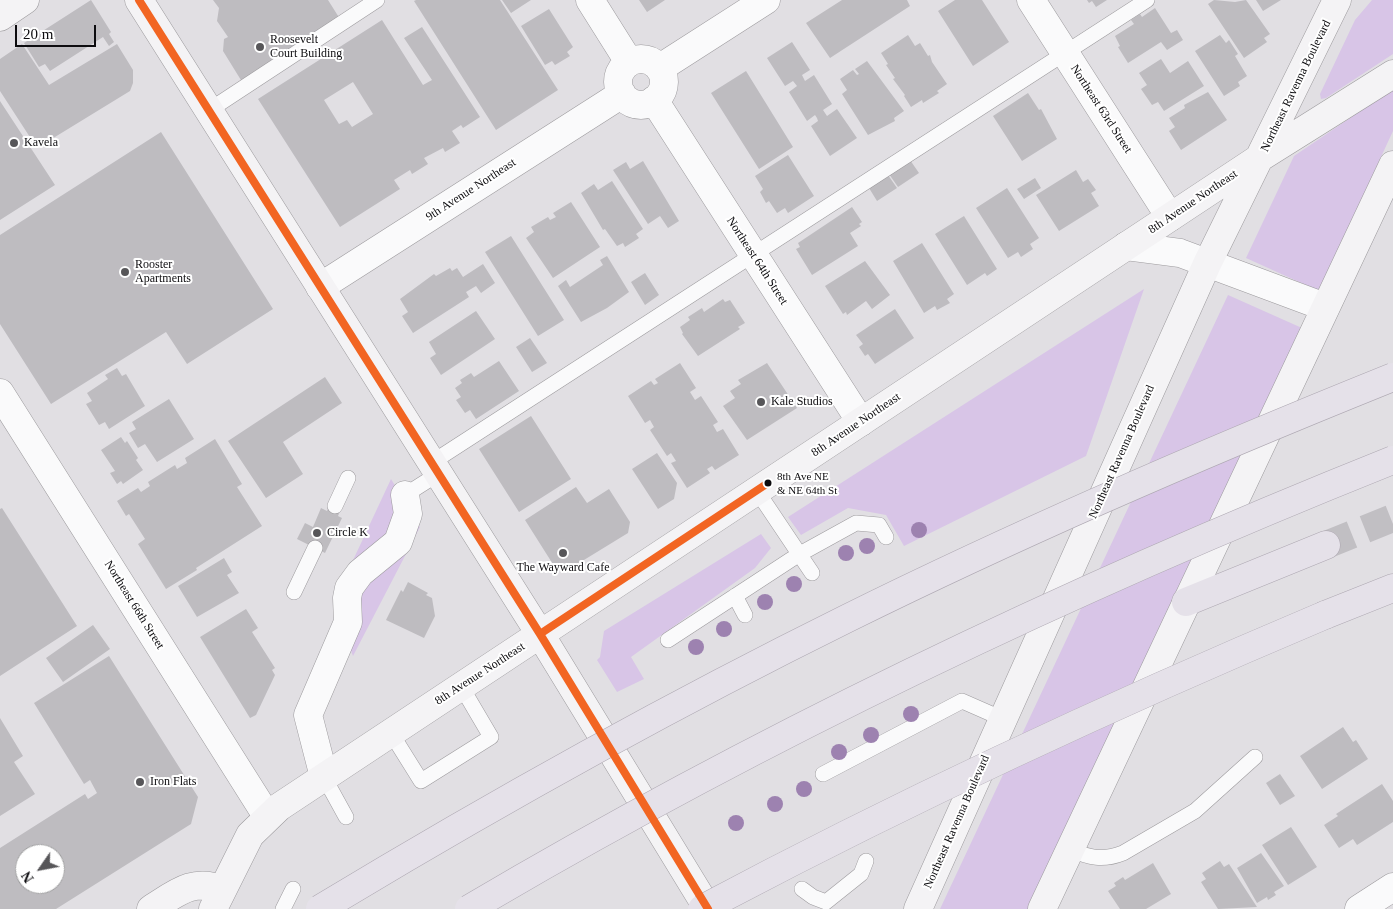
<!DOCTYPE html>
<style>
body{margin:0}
#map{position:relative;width:1393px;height:909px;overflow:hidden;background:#e1dfe3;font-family:"Times New Roman",serif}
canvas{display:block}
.north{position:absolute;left:15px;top:844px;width:50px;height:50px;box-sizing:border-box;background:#fff;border:1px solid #9e9e9f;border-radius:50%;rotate:237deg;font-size:14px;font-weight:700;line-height:20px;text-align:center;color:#0d0c0f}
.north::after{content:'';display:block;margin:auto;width:18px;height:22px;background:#575659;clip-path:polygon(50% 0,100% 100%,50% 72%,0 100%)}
.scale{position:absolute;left:15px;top:25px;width:81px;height:22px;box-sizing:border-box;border:2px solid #0d0c0f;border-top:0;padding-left:6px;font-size:15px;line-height:18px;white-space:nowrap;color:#0d0c0f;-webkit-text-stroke:4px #fff;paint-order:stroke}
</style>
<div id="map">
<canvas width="1393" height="909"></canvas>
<div class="north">N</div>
<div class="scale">20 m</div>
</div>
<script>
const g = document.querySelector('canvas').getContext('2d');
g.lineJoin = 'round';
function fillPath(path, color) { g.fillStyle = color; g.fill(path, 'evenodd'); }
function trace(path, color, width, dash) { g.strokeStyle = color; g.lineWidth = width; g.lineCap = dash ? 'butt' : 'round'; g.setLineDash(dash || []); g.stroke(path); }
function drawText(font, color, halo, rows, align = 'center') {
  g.font = font + ' "Times New Roman",serif'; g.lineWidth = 4; g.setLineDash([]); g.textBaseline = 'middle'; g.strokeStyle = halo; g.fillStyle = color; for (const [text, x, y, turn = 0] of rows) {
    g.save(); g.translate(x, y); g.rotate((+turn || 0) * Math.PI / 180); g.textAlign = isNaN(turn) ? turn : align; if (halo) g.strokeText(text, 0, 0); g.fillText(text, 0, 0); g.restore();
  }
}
fillPath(new Path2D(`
 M1372 0H1393V54L1326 98 1321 99 1320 94 1355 20Z
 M1393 89V131L1319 291 1246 258 1294 156Z
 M1144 289 1086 456 904 546 886 515 848 508 801 535 788 517Z
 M1228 295 1302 328 1031 909H940Z
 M391 479 420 527 353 656 333 603Z
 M761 534 771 548 755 568 631 657 644 679 617 692 597 660 600 657 604 631Z`), '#d8c5e7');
fillPath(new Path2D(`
 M91 0 111 32 109 34 114 42 109 46 103 37 50 71 45 64 39 67 24 43Z
 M213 0H328L340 19 244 85 223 51 224 39 228 37 217 21 219 8Z
 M416 0H500L558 90 496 130 414 1Z
 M502 0H531L511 13Z
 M639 0H665L647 12Z
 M842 0H907L910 6 830 58 806 23Z
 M955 0H982L1009 42 973 66 938 11Z
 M1087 0H1107L1096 7 1092 1 1089 3Z
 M1214 0 1235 2 1246 0 1270 34 1264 38 1267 42 1244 58 1208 4Z
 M1256 0H1281L1263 11Z
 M1155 8 1171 33 1177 30 1183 40 1167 50 1161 42 1128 63 1118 47 1120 46 1115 36 1134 24 1131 20 1140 14 1142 17Z
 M549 9 573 47 567 52 570 56 555 65 552 61 545 65 521 26Z
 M382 20 423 85 432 80 404 38 422 27 480 117 463 128 461 125 452 131 460 143 445 152 443 148 424 158 428 164 412 174 410 170 394 180 400 189 340 227 258 99ZM353 82 373 114 352 127 347 120 339 124 324 100Z
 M908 35 915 46 920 43 928 56 930 55 932 62 947 84 937 91 939 93 923 103 922 100 911 107 904 96 905 95 893 79 895 78 886 65 888 64 881 53Z
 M1220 35 1226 43 1229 40 1238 54 1235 56 1247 76 1238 82 1240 86 1224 96 1195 51Z
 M792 42 810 70 802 75 805 81 814 75 832 104 823 110 827 116 837 109 857 138 830 156 811 126 818 121 817 118 815 115 807 121 789 92 797 86 793 81 785 86 767 58Z
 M22 44 49 85 117 44 133 70V83L130 91 37 148 0 91V59Z
 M1161 59 1170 73 1188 61 1204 86 1164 111 1158 102 1152 105 1141 89 1147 85 1139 73Z
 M867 61 904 111 894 118 895 121 868 135 842 94 847 90 840 79 853 70 857 75 859 74 855 69Z
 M746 71 793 147 759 169 711 93Z
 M1208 92 1227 120 1181 150 1169 131 1175 127 1169 118 1185 108 1184 105Z
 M1028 93 1039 110 1041 109 1057 139 1022 161 993 116Z
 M0 101 55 185 0 220Z
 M161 132 273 309 187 364 166 332 51 404 0 324V235Z
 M788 155 814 196 788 213 785 208 777 213 769 201 766 203 760 192 763 189 755 176Z
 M910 160 919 173 898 187 889 174Z
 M643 161 679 221 668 228 660 216 648 224 613 170 626 162 630 169Z
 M1076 170 1083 182 1088 179 1096 190 1091 193 1099 206 1059 231 1036 195Z
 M888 175 897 188 877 201 869 188Z
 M1035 178 1041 188 1024 199 1017 189Z
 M612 181 643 229 636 234 639 238 625 247 623 243 617 246 605 229 603 230 581 193 594 184 598 190Z
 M1007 188 1039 238 1030 244 1033 249 1021 257 1018 252 1008 258 976 208Z
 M571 202 600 247 553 278 526 238 534 232 531 227 548 217 550 220 556 217 553 213Z
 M852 207 862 222 859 224 861 226 850 233 858 246 812 275 796 249 800 247 798 243Z
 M964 216 997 269 987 276 985 273 967 285 935 234Z
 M511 236 564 320 538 336 485 252Z
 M922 243 954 294 947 299 950 303 937 310 935 306 924 313 893 261Z
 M607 256 629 292 607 308 581 322 558 286 566 280 570 287 603 265 600 260Z
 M865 261 890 295 872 309 866 301 847 315 846 312 843 314 825 286Z
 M483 264 495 283 481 293 476 286 466 292 469 297 413 333 402 316 408 312 400 299 434 274 436 276 450 268 452 271 457 268 463 277Z
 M645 273 659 295 645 305 631 282Z
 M723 299 725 302 730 300 745 323 738 327 740 329 698 356 682 334 683 333 680 327 690 320 688 317 702 308 704 312Z
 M895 309 914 338 875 364 868 354 865 356 859 347 863 344 856 335Z
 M476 311 495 339 441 375 430 358 436 354 429 342Z
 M530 338 547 363 532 372 516 347Z
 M499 361 519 391 476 419 470 410 465 413 456 400 461 397 455 388 462 383 460 380 471 373 474 377Z
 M680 363 696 388 690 392 695 400 701 396 718 422 713 425 717 432 723 429 739 455 715 470 712 466 707 469 710 473 687 488 671 463 676 461 671 453 667 456 650 430 654 427 650 420 645 423 628 396 651 381 654 385 658 383 655 379Z
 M767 363 797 408 747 440 723 406 735 398 730 391 741 384 738 380Z
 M117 368 122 376 126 374 145 406 109 429 105 422 99 425 86 404 92 401 87 393 108 379 105 375Z
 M325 377 342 403 283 442 303 474 266 498 228 441Z
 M169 399 194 439 157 462 145 444 138 448 129 433 136 429 132 422Z
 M531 416 571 479 519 512 479 449Z
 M121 437 125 443 127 441 138 458 136 460 143 470 123 484 121 481 117 484 110 473 115 471 101 450Z
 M215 439 242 484 237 487 262 526 196 568 197 570 166 589 138 544 145 539 129 514 126 516 117 501 138 488 141 492 150 486 148 482 175 465 177 469 187 463 185 458Z
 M657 453 677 483 674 499 658 509 632 469Z
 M576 487 587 503 609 489 630 522 628 533 566 571 556 569 525 520Z
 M330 504 341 509 338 516 342 518 325 553 297 539 305 523 313 527 321 508 327 511Z
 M2 508 77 626 0 676V509Z
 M224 558 232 572 227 575 239 593 197 617 178 586Z
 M408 582 428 593 426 595 432 598 435 616 424 638 386 620 401 590 403 592Z
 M246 609 258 628 252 632 275 668 272 670 275 675 256 715 250 718 200 637Z
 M93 625 110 649 63 682 46 658Z
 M109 656 198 797 191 824 56 909H0V848L85 794 88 799 97 793 90 780 84 784 34 703ZM25 854H55V884H25Z
 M0 718 23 756 14 762 35 794 0 816Z
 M1343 727 1353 742 1356 740 1368 759 1322 789 1300 756Z
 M1280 774 1295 796 1280 805 1266 783Z
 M1382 784 1393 801V822L1357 845 1353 839 1339 848 1324 825 1338 816 1336 814Z
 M1291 827 1317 867 1288 885 1262 845Z
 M1261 853 1284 886 1274 892 1276 895 1268 900 1267 897 1257 903 1237 868Z
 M1220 861 1224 867 1229 864 1257 907 1218 909 1201 882 1206 879 1202 873Z
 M1153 863 1171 894 1146 909H1120L1108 891 1116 886 1114 883 1123 877 1125 880Z`), '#bebcc0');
trace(new Path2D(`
 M1326 545 1393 518`), '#c1bfc3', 28, [28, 14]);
const lane = new Path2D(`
 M208 111 377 0
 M431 463 1147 0
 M757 491 812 573
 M405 495 438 474
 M335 506 348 478
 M294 592 315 548
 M735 596 745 615
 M668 640 798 555 856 523 879 525 886 537
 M391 733 421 781 491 737 461 686
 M823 774 962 701 1003 719
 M324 777 346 817
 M1070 849C1089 858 1103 861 1123 853L1195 811 1255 757
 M802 889 813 897 826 902 861 874 866 861
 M283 909 293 889`);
const street = new Path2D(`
 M590 0 629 62
 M1031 0 1170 217
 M618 82a23 23 0 1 1 46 0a23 23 0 1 1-46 0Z
 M660 68 766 0
 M654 100 861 422
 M1126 246 1180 253 1325 307
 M320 287 622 94
 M0 393 267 816
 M324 777 308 715 348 622 347 598 349 588 360 573 398 542 408 514 405 495
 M1359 909 1393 887`);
const secondary = new Path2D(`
 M139 0 540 634 708 909
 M0 17 25 0
 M151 909C175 894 194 877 222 890
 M213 909 250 835 279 807 1261 157 1393 74
 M918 909 1207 264 1337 0
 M1042 909 1393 165`);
const highway = new Path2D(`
 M1186 602 1326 545
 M1325 615 1393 588`);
trace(lane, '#9c9a9d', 16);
trace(street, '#9c9a9d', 29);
trace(secondary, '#9c9a9d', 29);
trace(highway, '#ada7b1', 29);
trace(lane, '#fafafb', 15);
trace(street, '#fafafb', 28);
trace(secondary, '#f4f3f5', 28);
trace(highway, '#e5e1e9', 28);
const highwayBridge = new Path2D(`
 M320 909C492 805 668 707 848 618 1026 530 1209 451 1393 377
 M469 909C764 735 1075 587 1393 460
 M702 909C905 801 1114 704 1325 615`);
trace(highwayBridge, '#ada7b1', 29, []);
trace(highwayBridge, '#e5e1e9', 28);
trace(new Path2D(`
 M139 0 540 634 708 909
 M540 634 768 483`), '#f26522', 8);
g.fillStyle = '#9d82b0';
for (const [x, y] of [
 [919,530],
 [867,546],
 [846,553],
 [794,584],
 [765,602],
 [724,629],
 [696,647],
 [911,714],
 [871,735],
 [839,752],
 [804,789],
 [775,804],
 [736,823]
]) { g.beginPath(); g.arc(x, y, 8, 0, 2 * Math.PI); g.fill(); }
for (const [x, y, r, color] of [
 [260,47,5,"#575659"],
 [14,143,5,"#575659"],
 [125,272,5,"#575659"],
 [761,402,5,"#575659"],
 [768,483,4.5,"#0d0c0f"],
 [317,533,5,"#575659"],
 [563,553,5,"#575659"],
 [140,782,5,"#575659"]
]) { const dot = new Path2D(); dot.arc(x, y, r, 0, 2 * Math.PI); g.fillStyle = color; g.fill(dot); trace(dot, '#fff', 2); }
drawText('11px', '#0d0c0f', '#fff', [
 ["8th Ave NE",777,477],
 ["& NE 64th St",777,491]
], 'left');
drawText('12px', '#0d0c0f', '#fff', [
 ["Roosevelt",270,40],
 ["Court Building",270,54],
 ["Kavela",24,143],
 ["Rooster",135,265],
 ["Apartments",135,279],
 ["Kale Studios",771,402],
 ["Circle K",327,533],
 ["The Wayward Cafe",563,568,"center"],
 ["Iron Flats",150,782]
], 'left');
drawText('12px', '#0d0c0f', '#fff', [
 ["Northeast Ravenna Boulevard",1296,86,-64],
 ["Northeast 63rd Street",1101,109,57],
 ["9th Avenue Northeast",471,190,-33],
 ["8th Avenue Northeast",1193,202,-34],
 ["Northeast 64th Street",757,261,57],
 ["8th Avenue Northeast",856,425,-34],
 ["Northeast Ravenna Boulevard",1122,452,-66],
 ["Northeast 66th Street",134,605,58],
 ["8th Avenue Northeast",480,674,-33],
 ["Northeast Ravenna Boulevard",957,822,-66]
]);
</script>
